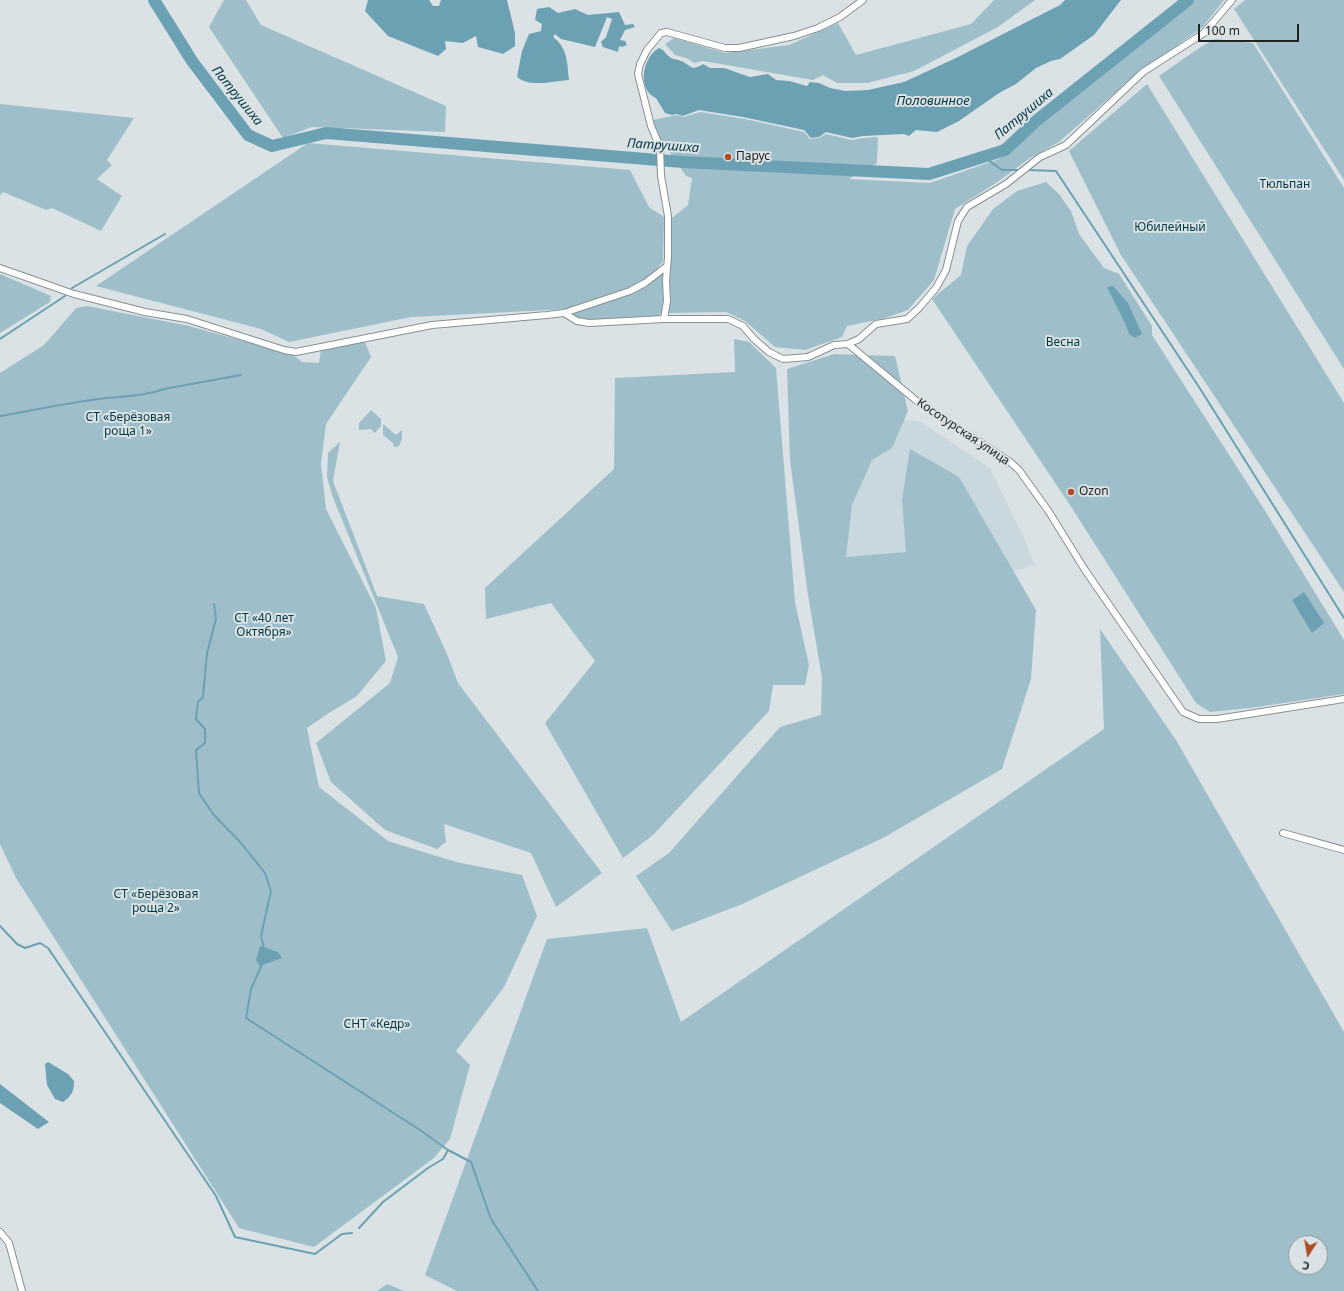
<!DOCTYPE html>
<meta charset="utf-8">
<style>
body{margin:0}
#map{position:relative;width:1344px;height:1291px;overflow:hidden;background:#dae2e5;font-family:"Noto Sans",sans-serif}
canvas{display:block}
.north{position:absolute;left:1288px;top:1235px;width:40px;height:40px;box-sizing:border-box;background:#dae2e5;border:1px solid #909698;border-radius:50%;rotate:191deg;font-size:11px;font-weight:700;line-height:16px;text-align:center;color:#202324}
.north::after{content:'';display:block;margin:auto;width:14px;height:18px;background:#b14b23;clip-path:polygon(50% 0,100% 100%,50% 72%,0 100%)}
.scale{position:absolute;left:1198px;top:24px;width:101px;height:18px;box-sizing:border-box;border:2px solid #202324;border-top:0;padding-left:5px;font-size:12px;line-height:14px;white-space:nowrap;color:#202324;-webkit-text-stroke:3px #dae2e5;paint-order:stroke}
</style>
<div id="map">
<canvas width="1344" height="1291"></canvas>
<div class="north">С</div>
<div class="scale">100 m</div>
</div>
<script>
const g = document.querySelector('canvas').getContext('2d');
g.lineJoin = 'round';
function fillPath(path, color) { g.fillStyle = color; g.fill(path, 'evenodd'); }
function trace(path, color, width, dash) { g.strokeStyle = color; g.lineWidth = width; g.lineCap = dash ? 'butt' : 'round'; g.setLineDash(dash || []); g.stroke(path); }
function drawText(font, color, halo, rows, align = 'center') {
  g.font = font + ' "Noto Sans",sans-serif'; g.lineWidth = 4; g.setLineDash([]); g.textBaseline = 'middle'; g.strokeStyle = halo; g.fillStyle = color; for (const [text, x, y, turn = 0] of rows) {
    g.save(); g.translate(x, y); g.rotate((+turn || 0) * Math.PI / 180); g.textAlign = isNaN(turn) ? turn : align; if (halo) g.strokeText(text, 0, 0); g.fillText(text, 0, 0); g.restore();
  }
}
fillPath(new Path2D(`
 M883 418 919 421 990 468 1024 538 1035 565 1011 572 843 562 841 488Z`), '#c8d8de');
fillPath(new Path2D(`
 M224 0H246L261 25 446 106 445 132 312 127 283 138 209 27Z
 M994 0H1035L998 27 914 71 867 83H837L823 75 813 80 703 61 694 63 686 58 675 55 665 44 674 38 725 53 789 45 838 23 856 55 971 24Z
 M1195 0H1224L1202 28 1140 71 1059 142 1030 158 996 183 955 209 934 280 908 310 885 318 847 326 842 337 805 350 775 347 745 321 726 312 669 313 672 218 688 205 692 178 686 176 665 145 660 141 653 120 671 116 676 115 684 117 700 112 745 119 804 132 810 139 819 138 826 134 852 140 863 138 878 137 877 163 849 179 930 183 999 159 1115 62Z
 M1245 0H1344V180L1234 9Z
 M1215 39 1253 43 1344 188V369L1159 76 1202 46Z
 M1147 84 1344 403V592L1121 255 1069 151Z
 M0 104 134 118 107 160 112 165 97 179 122 196 101 231 52 208 46 210 3 192 0 196Z
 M308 143 630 170 649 207 664 217 663 261 652 275 633 286 569 309 411 317 289 342 261 329 96 286Z
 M1046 182 1059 194 1071 211 1079 234 1104 268 1119 274 1152 326V335L1262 506 1344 640V694L1250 708 1210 712 1196 703 1070 505 932 299 961 275 967 246 993 209 1017 191Z
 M663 272 664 301 662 312 657 317 586 321 577 319 573 315 577 311 633 293 649 284Z
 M0 274 51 296 50 302 0 333Z
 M87 306 189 326 293 355 302 362 319 363 321 350 365 342 371 357 326 424 321 464 326 509 376 608 386 661 357 696 329 713 307 728 319 787 388 841 456 862 522 875 537 916 504 987 456 1051 470 1065 450 1139 434 1158 314 1247 239 1228 16 878 0 844V373L44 345 76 308Z
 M734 339 749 342 776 368 795 602 809 665 805 685H773L769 711 653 835 623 858 545 723 595 661 551 603 486 619 485 588 614 469 615 378 735 372Z
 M834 354 895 356 908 411 892 448 872 460 852 505 846 557 906 552 902 500 910 449 959 477 1036 610 1031 679 1002 769 883 838 740 905 672 931 636 876 669 853 780 727 821 715 822 678 808 595 790 460 787 369Z
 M371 410 381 419V426L375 433 371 429 359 430V423Z
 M383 424 396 435 402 430V439L399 446 394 447 393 443 383 435Z
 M340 442 333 481 377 596 424 604 447 654 458 683 602 873 556 907 531 853 444 824 446 842 437 849 385 830 331 782 316 743 390 683 398 657 332 495 327 477 328 453Z
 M1100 629 1176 740 1344 1032V1291H457L425 1275 547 939 647 928 681 1022 1104 729ZM1296 1243H1320V1267H1296Z
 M387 1284 404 1291H377Z`), '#9ebfca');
fillPath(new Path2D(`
 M368 0H429L433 6H439L441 0H507L515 33V46L503 54 478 47 476 36 463 43 445 41 446 49 438 56 388 36 365 11Z
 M1065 0H1121L1094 35 1060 59 1051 61 1036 68 1016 84 999 93 959 121 937 132 916 130 909 136 904 134 863 136 852 138 826 132 819 137 811 138 804 130 743 117 699 110 683 116 676 114 672 115 665 113 656 98C637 90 642 57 659 48 665 50 666 55 671 58 674 60 678 59 681 61 691 65 691 72 703 64L710 68H724L750 77 768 74 776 80 789 81 807 86 810 82 819 83 830 88 846 91 868 90 904 82 956 58 1060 5Z
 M549 7 558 13 575 9 588 15 619 12 625 25 633 24 635 27 625 30 620 40 625 41 627 45 622 47 619 46 618 52 603 47 601 42 606 37 612 19 607 17 595 47 561 39 555 34 553 37C568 48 567 63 569 80 553 81 530 88 517 77L522 51 529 34 541 31 542 24 535 20 537 9Z
 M1113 286 1128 303 1142 334 1135 338 1129 334 1125 323 1107 287Z
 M1304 592 1324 623 1312 633 1292 600Z
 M260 946 278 952 282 958 260 966 256 960Z
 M48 1062 68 1074 74 1081C74 1091 72 1096 63 1102L55 1099 47 1085 45 1064Z
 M0 1084 49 1122 38 1129 0 1103Z`), '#6ba1b3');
trace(new Path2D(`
 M984 157 1002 170H1021
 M1027 170 1056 171 1199 387 1344 618
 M72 288 165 234
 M0 339 65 296
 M0 416C35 410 71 402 107 398 127 396 145 396 164 389L241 375
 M214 604 216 619 207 653 203 697 198 702 196 719 205 729V743L196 750 199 793 213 814 241 843 265 873 271 891 261 936 264 948
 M0 926 17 944 25 948 40 943 48 948 216 1196 235 1237 315 1254 342 1234 352 1233
 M262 964 251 989 246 1018 420 1130 448 1150 471 1162 491 1219 538 1291
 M359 1228 383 1202 428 1168 443 1159 448 1150`), '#6ba1b3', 2);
trace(new Path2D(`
 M154 0 192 61 248 135 272 146 326 133 683 162 929 174 1005 150 1036 121 1188 0`), '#6ba1b3', 12);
const street = new Path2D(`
 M0 268 74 294 145 312 187 319 284 350 296 352 432 325 547 315 564 313 577 321 589 323 664 319H728L743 326 754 339 769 352 783 359 808 357 834 345 848 344 918 402 1009 461 1019 470 1049 512 1085 570 1183 712 1199 719H1217L1344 699
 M564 313 630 291 645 283 667 266
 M664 319 667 301 666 280 668 257V216L661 176 660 147 651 126 638 74 640 64 647 50 661 33 667 32 725 48H739L794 36 818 28 840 17 863 0
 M848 344 859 339 876 324 907 319 919 308 936 288 946 270 958 221 967 207 1006 184 1040 157 1066 145 1143 72 1204 33 1232 0
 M1283 833 1344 850
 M0 1232 9 1243 22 1291`);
trace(street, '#889092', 8);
trace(street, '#fff', 6);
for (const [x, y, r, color] of [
 [728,157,4,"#b14b23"],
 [1071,492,4,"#b14b23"]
]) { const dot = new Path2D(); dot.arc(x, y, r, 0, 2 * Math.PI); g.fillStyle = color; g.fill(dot); trace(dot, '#dae2e5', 1.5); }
drawText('12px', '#202324', '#dae2e5', [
 ["Парус",736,157],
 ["Ozon",1079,492]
], 'left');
drawText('12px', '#023744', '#dae2e5', [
 ["Тюльпан",1285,185],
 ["Юбилейный",1170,228],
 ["Весна",1063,343],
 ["СТ «Берёзовая",128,418],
 ["роща 1»",128,432],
 ["СТ «40 лет",264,619],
 ["Октября»",264,633],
 ["СТ «Берёзовая",156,895],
 ["роща 2»",156,909],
 ["СНТ «Кедр»",377,1025]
]);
drawText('12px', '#202324', '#dae2e5', [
 ["Косотурская улица",963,432,34]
]);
drawText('italic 13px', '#003543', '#dae2e5', [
 ["Патрушиха",237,96,51],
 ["Половинное",933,101],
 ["Патрушиха",1024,114,-40],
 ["Патрушиха",663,146,4]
]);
</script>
